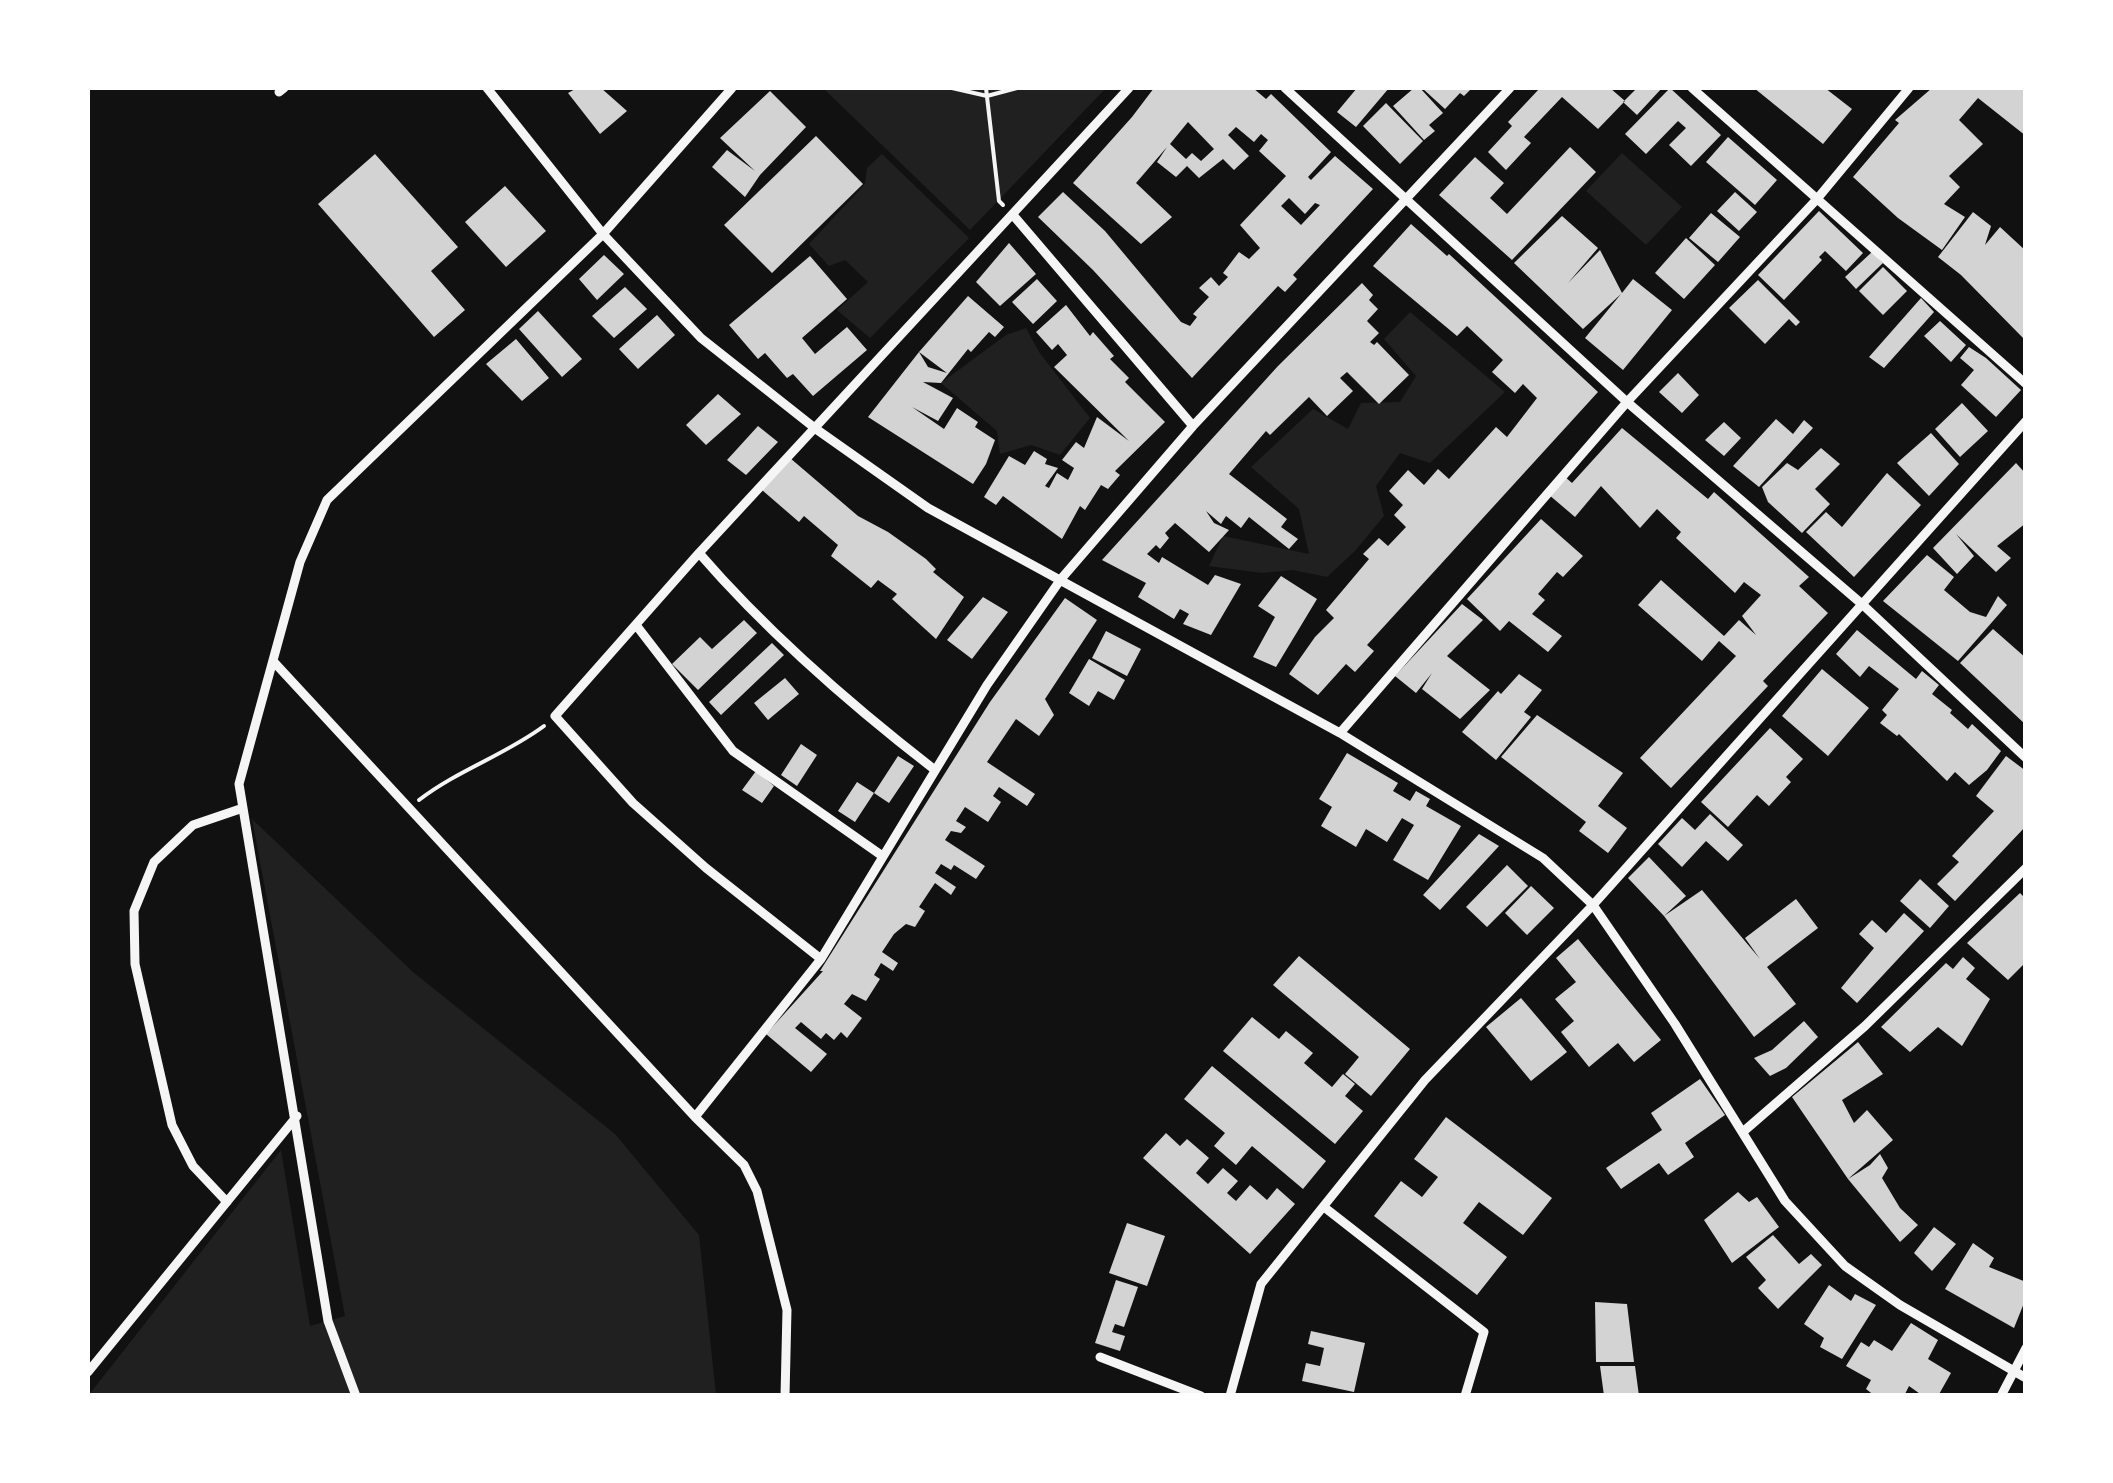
<!DOCTYPE html>
<style>
body{margin:0}
#map{position:relative;width:2113px;height:1483px;overflow:hidden;background:#111;font-family:"IBM Plex Sans",sans-serif}
canvas{display:block}
.frame{position:absolute;inset:0;border:90px solid #fff;pointer-events:none}
</style>
<div id="map">
<canvas width="2113" height="1483"></canvas>
<div class="frame"></div>
</div>
<script>
const g = document.querySelector('canvas').getContext('2d');
g.lineJoin = 'round';
function fillPath(path, color) { g.fillStyle = color; g.fill(path, 'evenodd'); }
function trace(path, color, width, dash) { g.strokeStyle = color; g.lineWidth = width; g.lineCap = dash ? 'butt' : 'round'; g.setLineDash(dash || []); g.stroke(path); }
fillPath(new Path2D(`
 M823 88H1106L970 230Z
 M1622 153 1682 207 1646 245 1586 191Z
 M882 154 969 238 870 338 837 310 868 282 845 260 829 266 809 244 865 184 867 168Z
 M1410 312 1505 392 1430 463 1400 453 1376 486 1384 516 1355 551 1327 577 1293 570 1262 573 1209 566 1223 536 1309 554 1299 509 1251 467 1313 409 1348 429 1361 403 1400 402 1416 376 1384 339Z
 M1026 328 1039 352 1090 418 1060 455 1031 445 1000 454 997 431 941 383 1006 335Z
 M252 819 413 972 615 1134 699 1235 716 1395 88 1396 281 1150 310 1326 345 1316Z`), '#202020');
fillPath(new Path2D(`
 M577 88H601L627 111 600 134 568 93Z
 M1154 88H1253L1266 99 1271 94 1331 152 1308 177 1311 180 1335 156 1373 189 1293 275 1297 279 1285 292 1278 286 1192 378 1093 270 1038 217 1063 192 1105 231 1181 322 1190 326 1197 317 1193 314 1209 297 1199 288 1211 277 1219 286 1228 277 1223 273 1239 252 1249 259 1260 248 1240 225 1286 176 1259 151 1268 140 1261 134 1254 142 1236 127 1228 135 1249 156 1234 170 1223 159 1199 178 1187 166 1176 177 1157 162 1167 147 1136 183 1172 217 1141 244 1073 183 1132 117ZM1188 122 1214 149 1201 161 1192 153 1186 159 1170 144ZM1289 198 1305 214 1315 203 1320 205 1301 225 1281 206Z
 M1357 88H1389L1356 127 1337 112Z
 M1414 88H1420L1443 113 1429 125 1435 131 1424 140 1393 106Z
 M1422 88H1472L1464 96 1460 93 1445 109Z
 M1540 88H1610L1625 101 1598 129 1562 97 1524 137 1531 143 1506 170 1488 152 1512 126 1508 122Z
 M1637 88H1662L1637 115 1623 102Z
 M1670 88 1721 135 1691 166 1669 145 1686 128 1678 121 1646 154 1625 134Z
 M1754 88H1825L1852 109 1823 144Z
 M1932 88H2026V136L1978 98 1959 120 1983 144 1949 176 1960 187 1944 204 1965 217 1942 250 1898 218 1853 177 1899 123 1895 120Z
 M770 91 806 127 760 175 745 197 712 167 727 150 755 171 720 138Z
 M1386 103 1423 141 1400 164 1363 126Z
 M816 136 863 184 772 273 724 225Z
 M1728 137 1777 180 1755 205 1706 162Z
 M1570 147 1596 172 1512 260 1439 195 1475 157 1504 183 1490 198 1507 214Z
 M375 154 458 247 431 271 465 310 434 337 318 204Z
 M505 186 546 231 506 267 465 222Z
 M1735 192 1757 212 1739 231 1717 211Z
 M1819 211 1863 253 1846 271 1825 251 1819 257 1822 260 1784 300 1758 275Z
 M1973 212 1991 226 1985 245 2000 227 2026 251V341L1961 275 1938 257Z
 M1711 213 1740 237 1718 262 1689 238Z
 M1562 216 1598 248 1568 283 1600 250 1622 293 1633 279 1672 310 1623 370 1585 338 1621 294 1583 329 1514 263Z
 M1411 224 1447 256 1449 254 1598 392 1367 645 1374 651 1355 672 1346 664 1318 695 1289 674 1315 637 1334 618 1326 610 1369 559 1363 554 1379 538 1388 546 1406 527 1394 515 1403 505 1389 491 1408 470 1424 485 1438 469 1449 479 1496 427 1507 437 1537 398 1523 384 1515 393 1492 372 1503 360 1467 326 1457 336 1373 266Z
 M1686 238 1715 265 1684 299 1655 273Z
 M1009 243 1036 274 1000 306 976 282Z
 M1872 252 1883 263 1856 289 1845 277Z
 M604 255 624 274 597 300 579 279Z
 M810 256 847 299 802 338 815 354 847 327 867 350 813 396 793 374 787 378 765 353 758 359 729 325Z
 M1883 267 1907 291 1883 315 1859 291Z
 M1037 279 1057 301 1033 324 1012 302Z
 M1758 280 1800 322 1796 326 1789 319 1765 344 1729 308Z
 M1362 283 1373 295 1369 300 1378 309 1367 321 1379 333 1370 342 1374 345 1377 342 1409 375 1379 404 1347 372 1340 378 1353 391 1327 416 1309 397 1270 435 1266 431 1229 474 1287 519 1281 527 1298 539 1289 549 1249 517 1241 528 1226 516 1221 524 1206 511 1214 523 1229 530 1209 552 1175 523 1165 533 1169 538 1160 549 1156 545 1147 554 1159 563 1162 557 1208 585 1215 575 1241 584 1211 635 1183 624 1189 614 1180 609 1174 619 1138 597 1146 583 1102 560 1278 366Z
 M625 287 647 309 614 338 592 316Z
 M968 296 1004 327 995 337 989 332 971 352 968 349 941 383 923 382 953 398 938 421 912 407 944 429 957 408 978 422 975 427 995 440 986 464 973 484 868 417 919 352 928 367 947 373 919 352Z
 M1921 298 1934 312 1884 368 1869 357Z
 M1066 305 1090 336 1093 332 1114 356 1110 359 1129 378 1125 382 1165 422 1115 471 1120 475 1108 489 1101 485 1085 510 1080 506 1062 539 1003 496 996 505 984 497 1009 456 1025 465 1034 451 1047 459 1045 464 1058 468 1045 486 1049 488 1057 473 1068 480 1074 468 1062 460 1076 442 1084 448 1097 417 1129 441 1054 367 1067 355 1058 344 1052 350 1036 332Z
 M538 311 582 359 562 377 519 329Z
 M657 315 675 335 638 369 619 349Z
 M1940 321 1966 345 1951 362 1924 336Z
 M516 339 549 378 522 401 486 364Z
 M1969 347 1986 358 2021 390 1996 417 1961 385 1974 370 1960 358Z
 M1678 373 1699 395 1682 413 1659 392Z
 M718 394 741 414 706 445 686 425Z
 M1962 403 1988 431 1960 457 1935 429Z
 M1776 419 1793 434 1804 420 1813 428 1759 487 1733 466Z
 M1724 422 1741 438 1724 456 1705 440Z
 M758 426 778 442 746 475 727 460Z
 M1622 428 1708 499 1714 492 1809 577 1799 586 1828 613 1763 681 1768 686 1671 788 1640 758 1736 656 1719 641 1702 661 1638 605 1661 580 1724 636 1739 620 1756 635 1742 616 1761 595 1744 582 1735 593 1676 538 1681 532 1657 509 1640 528 1601 486 1575 517 1548 494 1564 476 1572 483Z
 M1931 433 1959 464 1929 496 1897 463Z
 M1821 448 1840 464 1815 489 1830 504 1802 533 1768 502 1762 487 1787 463 1798 470Z
 M790 458 858 516 888 532 926 559 936 569 933 572 964 597 936 639 892 599 897 594 878 580 871 588 831 556 838 545 804 516 799 522 762 490Z
 M2016 463 2026 474V523L1997 546 2011 558 1996 572 1956 534 1974 556 1957 574 1933 548Z
 M1887 473 1921 505 1854 577 1806 532 1826 512 1842 527Z
 M1541 519 1583 556 1563 577 1557 572 1538 594 1545 600 1532 614 1562 636 1548 652 1509 621 1500 631 1467 599Z
 M1927 555 1954 577 1944 590 1970 612 1986 617 1998 596 2007 605 1958 661 1883 601Z
 M1281 576 1317 599 1276 667 1253 657 1275 617 1258 606Z
 M983 597 1008 612 972 659 947 640Z
 M1065 598 1097 620 1045 699 1054 715 1039 736 1016 719 987 762 1035 794 1027 806 999 787 993 796 1001 802 988 822 965 807 956 821 966 827 961 833 951 831 945 840 985 866 976 879 954 865 951 870 941 864 935 873 956 887 951 895 935 883 919 907 925 911 915 927 906 924 894 934 882 952 898 963 893 971 881 963 874 975 880 979 866 1001 852 994 844 1004 862 1018 847 1038 841 1032 834 1040 826 1033 821 1039 801 1022 795 1028 827 1054 811 1072 766 1034 823 971H820L990 702Z
 M1462 604 1483 620 1447 656 1490 690 1460 719 1422 689 1432 673 1416 693 1395 676Z
 M744 620 757 633 698 690 672 664 700 637 712 649Z
 M1993 629 2026 658V725L1960 663Z
 M1857 630 1916 679 1922 671 1939 685 1932 694 1952 710 1950 713 1968 729 1972 724 2001 751 1987 770 1969 785 1955 772 1947 781 1899 734 1897 736 1880 723 1887 715 1882 710 1899 689 1869 666 1860 677 1836 654Z
 M1106 631 1141 649 1127 676 1092 658Z
 M772 643 784 655 721 715 709 702Z
 M1089 659 1125 680 1114 700 1098 691 1089 706 1069 693Z
 M1822 669 1869 708 1828 756 1782 716Z
 M1519 674 1542 690 1524 712 1531 717 1496 760 1462 732 1498 691 1501 694Z
 M785 678 799 694 768 720 754 703Z
 M1537 715 1623 773 1598 806 1627 828 1608 853 1579 831 1586 822 1501 757Z
 M1770 728 1803 759 1786 777 1791 782 1769 806 1757 795 1728 827 1701 802Z
 M801 744 817 755 797 786 781 775Z
 M1347 753 1398 783 1393 791 1410 801 1416 791 1430 799 1426 806 1461 826 1428 880 1393 860 1414 825 1402 818 1387 842 1366 829 1356 847 1321 826 1332 807 1319 799Z
 M898 756 914 766 889 803 874 793Z
 M2006 756 2026 771V826L1955 901 1937 884 1959 862 1952 856 1994 811 1976 796Z
 M756 771 774 786 762 803 742 790Z
 M857 782 874 793 855 822 838 811Z
 M1710 814 1743 845 1728 861 1706 841 1682 867 1658 844 1682 818 1695 830Z
 M1479 834 1499 846 1440 910 1423 895Z
 M1649 857 1686 896 1664 916 1628 878Z
 M1507 865 1528 886 1487 927 1466 907Z
 M1920 879 1949 906 1930 928 1900 901Z
 M1531 886 1554 908 1527 935 1505 913Z
 M1702 890 1760 959 1745 938 1796 899 1818 928 1767 967 1796 1004 1754 1037 1664 916Z
 M2020 893 2026 899V962L2008 980 1967 943Z
 M1904 913 1924 931 1857 1003 1841 988 1874 948 1859 934 1872 920 1886 933Z
 M1578 939 1661 1040 1634 1062 1618 1043 1589 1067 1561 1032 1574 1021 1555 999 1576 982 1556 958Z
 M1299 956 1410 1049 1371 1096 1345 1074 1359 1057 1273 985Z
 M1963 957 1975 968 1966 979 1990 999 1962 1046 1938 1027 1910 1052 1881 1027 1946 963 1953 969Z
 M1521 998 1567 1052 1531 1081 1486 1027Z
 M1252 1017 1279 1039 1286 1031 1313 1053 1304 1063 1332 1087 1343 1074 1355 1084 1345 1096 1363 1111 1335 1144 1223 1051Z
 M1804 1021 1818 1037 1786 1068 1770 1076 1754 1058 1772 1050Z
 M1858 1042 1883 1074 1842 1100 1854 1123 1867 1110 1893 1140 1848 1179 1870 1165 1880 1154 1888 1168 1882 1178 1900 1208 1918 1225 1900 1242 1848 1179 1792 1097Z
 M1212 1066 1326 1161 1303 1189 1252 1146 1236 1165 1214 1146 1225 1133 1184 1099Z
 M1700 1079 1725 1115 1685 1143 1694 1157 1668 1175 1659 1163 1621 1189 1606 1168 1662 1130 1651 1113Z
 M1446 1117 1552 1198 1523 1235 1479 1202 1463 1223 1507 1257 1477 1295 1374 1216 1401 1181 1422 1197 1438 1177 1414 1159Z
 M1166 1133 1180 1146 1187 1139 1209 1158 1196 1173 1208 1184 1223 1168 1238 1181 1227 1193 1236 1201 1250 1185 1267 1200 1277 1188 1295 1204 1250 1254 1143 1158Z
 M1738 1192 1749 1202 1757 1197 1779 1227 1732 1263 1704 1220Z
 M1127 1223 1165 1236 1147 1286 1109 1273Z
 M1934 1227 1956 1244 1932 1271 1914 1253Z
 M1773 1235 1799 1264 1811 1254 1822 1265 1778 1309 1758 1288 1766 1280 1746 1257Z
 M1973 1243 1994 1258 1989 1267 2026 1282V1298L2014 1328 1945 1289Z
 M1116 1280 1138 1287 1124 1327 1115 1324 1112 1332 1125 1336 1120 1351 1095 1343Z
 M1829 1285 1851 1301 1855 1294 1876 1305 1842 1359 1820 1347 1824 1338 1804 1324Z
 M1595 1302 1627 1304 1634 1362H1596Z
 M1911 1323 1938 1340 1928 1359 1951 1373 1938 1396H1923L1909 1386 1904 1396H1875L1866 1389 1871 1380 1846 1366 1861 1342 1869 1347 1874 1340 1892 1351Z
 M1311 1331 1365 1343 1354 1392 1302 1381 1306 1363 1320 1366 1324 1348 1308 1344Z
 M1600 1366H1635L1639 1396H1604Z`), '#d3d3d3');
trace(new Path2D(`
 M952 88 987 96 1017 88
 M986 88 999 201 1003 205
 M419 800C458 770 505 755 544 726`), '#f5f5f5', 4);
trace(new Path2D(`
 M487 88 603 234 701 338 816 429 928 508 1340 733 1543 858 1593 905 1675 1024 1785 1201 1845 1266 1900 1305 2026 1378
 M1285 88 1627 402 1863 605 2026 758
 M1692 88 2026 384
 M279 92 284 88
 M1013 215 1193 426
 M699 553C769 634 851 705 935 770
 M636 625 733 751 881 855
 M273 661 695 1117 821 959 987 685 1061 579 1193 426 1510 88
 M1340 733 1627 402 1817 199 1909 88
 M821 959 706 868 633 803 555 716 699 553 1129 88
 M695 1117 744 1165 757 1191 787 1310 785 1396
 M1744 1131 1865 1026 2026 868
 M227 1202 193 1166 172 1125 135 964 134 911 154 862 193 825 243 808
 M1324 1207 1484 1332 1465 1396
 M1100 1357 1201 1396
 M88 1372 297 1116
 M356 1396 328 1321 239 784 300 562 327 500 603 234 732 88
 M1230 1396 1261 1284 1425 1080 1593 905 2026 421
 M2001 1396 2026 1348`), '#f5f5f5', 9);
</script>
